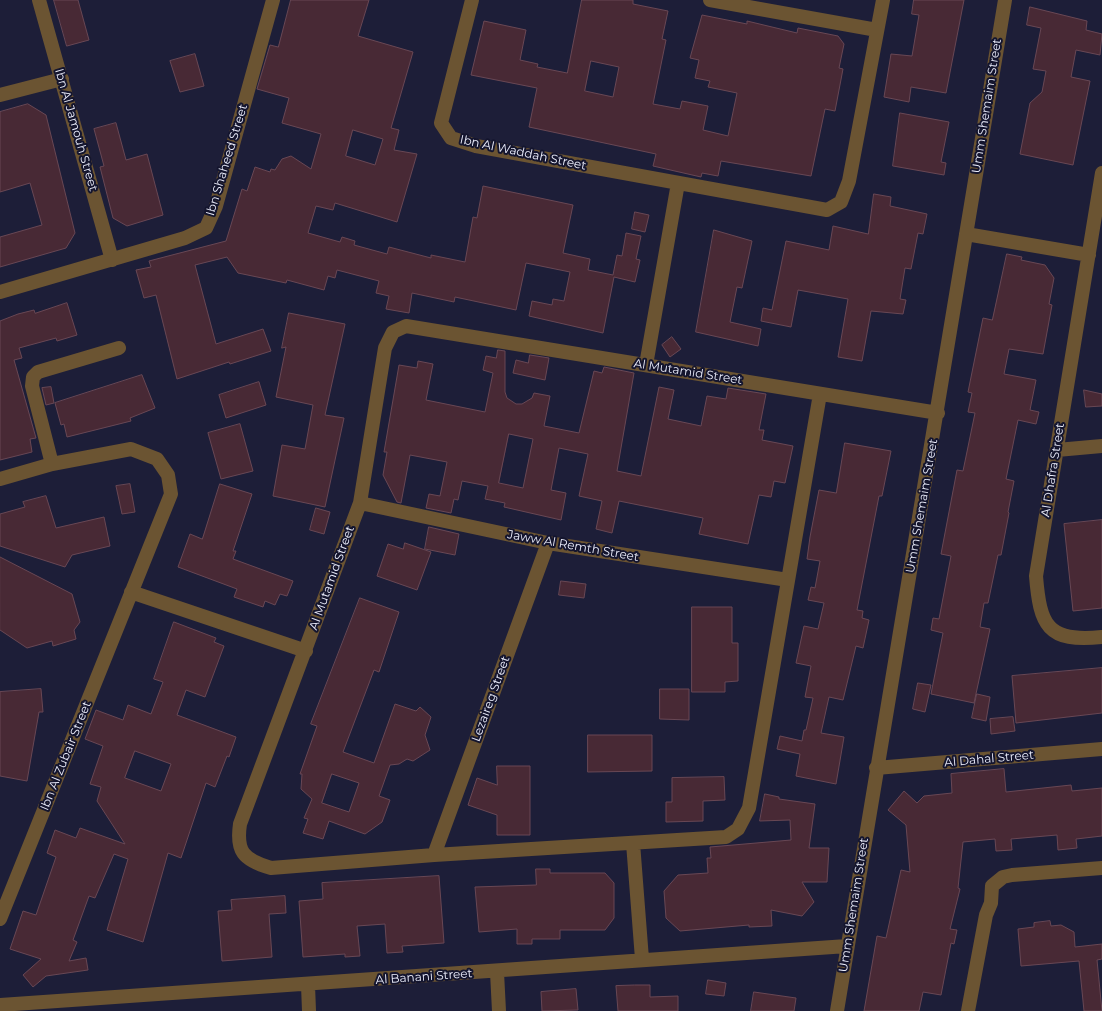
<!DOCTYPE html>
<style>
body{margin:0}
canvas{display:block;background:#1d1e38}
</style>
<canvas width="1102" height="1011"></canvas>
<script>
const g = document.querySelector('canvas').getContext('2d');
g.lineJoin = 'round';
function fillPath(path, color) { g.fillStyle = color; g.fill(path, 'evenodd'); }
function trace(path, color, width, dash) { g.strokeStyle = color; g.lineWidth = width; g.lineCap = dash ? 'butt' : 'round'; g.setLineDash(dash || []); g.stroke(path); }
function drawText(font, color, halo, rows, align = 'center') {
  g.font = font + ' Montserrat,sans-serif'; g.lineWidth = 4; g.setLineDash([]); g.textBaseline = 'middle'; g.strokeStyle = halo; g.fillStyle = color; for (const [text, x, y, turn = 0] of rows) {
    g.save(); g.translate(x, y); g.rotate((+turn || 0) * Math.PI / 180); g.textAlign = isNaN(turn) ? turn : align; if (halo) g.strokeText(text, 0, 0); g.fillText(text, 0, 0); g.restore();
  }
}
const building = new Path2D(`
 M54 0H78L89 40 67 46Z
 M291 0H369L358 36 413 52 391 128 399 130 394 150 417 154 397 222 335 203 333 210 316 206 308 233 340 242 342 237 355 241 354 245 387 254 389 247 431 258V255L465 262 473 217 477 218 483 186 573 205 563 253 590 259 588 270 613 275 617 255 622 256 626 233 641 236 636 259 640 260 635 282 614 277 603 333 529 316 532 301 552 305 553 299 564 301 570 272 526 263 516 310 455 297 454 302 412 293 409 313 386 309 389 296 376 293 379 281 337 270 335 278 328 276 324 290 287 280 286 283 238 273 227 257 195 265 216 344 263 329 271 351 230 364 229 362 177 379 156 295 144 298 136 270 151 267 149 261 226 241 242 189 247 191 255 167 270 172 271 169 275 170 282 159 291 156 311 169 321 134 282 123 289 98 257 89 270 45 278 47ZM353 130 383 139 375 165 346 156Z
 M582 0H633V4L668 11 662 39 666 40 653 104 680 109 682 101 708 106 703 130 728 136 737 93 708 87 710 81 695 78 699 60 690 58 702 15 747 24V21L797 33 798 28 838 36 844 44 839 68 843 69 835 111 825 109 811 176 721 161 718 176 702 173 701 177 653 166 656 154 529 127 537 88 471 75 484 21 526 30 520 60 538 64 537 67 567 73ZM591 61 619 67 613 97 585 91Z
 M914 0H964L946 93 911 87 909 102 884 97 891 54 912 56 919 15 912 14Z
 M1030 7 1087 21 1086 30 1102 34 1100 55 1076 50 1071 77 1090 81 1073 165 1020 154 1030 103 1042 92 1046 71 1033 69 1041 28 1027 25Z
 M195 54 204 86 180 92 170 61Z
 M28 104 46 115 75 233 66 248 0 267V237L42 225 30 183 0 192V112Z
 M900 113 949 122 941 162 946 163 944 175 893 166Z
 M116 123 126 160 147 154 163 215 127 226 113 218 100 167 104 166 94 129Z
 M874 194 891 197 890 206 927 214 923 234 918 233 911 269 905 268 900 299 906 300 903 314 871 311 862 361 838 357 848 299 798 290 791 327 761 321 763 308 772 310 786 241 829 250 833 226 868 234Z
 M635 212 649 215 645 232 632 229Z
 M714 230 752 241 742 288 737 287 730 322 761 329 758 346 696 332Z
 M1007 254 1022 257 1021 260 1045 265 1054 278 1049 304 1052 305 1043 354 1009 349 1004 374 1036 380 1030 410 1039 412 1036 424 1018 420 1006 479 1014 481 1008 512 1009 513 1001 555H998L988 603H984L980 627 990 629 974 703 931 694 943 633 931 630 933 618 939 619 951 556 941 554 957 470 963 471 975 413 968 412 972 393 968 392 983 318 992 320Z
 M67 303 77 335 57 341 56 338 19 348 22 358 14 360 36 438 30 439 32 452 0 460V321L18 314 34 310 35 313Z
 M289 313 345 324 325 415 344 418 325 507 273 496 282 445 305 449 313 405 276 397 286 347 282 348Z
 M672 337 681 349 670 357 662 345Z
 M498 350 505 351V392L507 398 516 404H522L532 398 534 393 550 396 544 426 579 433 594 371 602 373 604 367 634 373 617 471 641 476 659 387 674 390 668 419 701 426 707 396 726 399 728 388 766 394 759 430H764L762 440 793 446 785 483 774 481 771 497 759 495 748 544 699 534 703 518 619 501 612 533 596 529 602 501 579 496 588 454 559 448 551 490 566 493 561 520 504 507 505 503 485 499 488 486 462 481 458 500 454 499 451 513 426 508 429 494 440 496 447 462 410 455 401 503 397 502 383 475 387 452H384L399 365 417 368 418 361 433 364 426 400 485 412 493 373 483 370 486 356 496 358ZM509 434 533 439 523 488 499 483Z
 M530 355 549 358 545 380 513 373 516 360 528 363Z
 M142 375 155 408 130 418 131 421 67 437 64 424 61 425 55 403Z
 M259 382 266 405 226 418 219 395Z
 M51 387 54 403 46 405 42 388Z
 M1084 390 1102 394V406L1086 407Z
 M240 424 253 471 221 479 208 433Z
 M845 443 891 451 882 496H879L857 610 863 611 862 618 869 620 863 648 856 646 843 700 829 697 821 733 844 737 836 784 796 776 800 754 777 749 780 736 802 741 804 730H806L813 698 805 697 811 666 796 663 804 626 818 629 824 603 808 600 811 587 815 588 820 561 807 559 810 537 819 490 836 493Z
 M130 484 135 512 122 514 116 486Z
 M220 484 252 494 233 551H236L233 559 293 581 287 596 280 594 275 605 265 601 263 607 234 597 237 589 178 567 190 534 202 539Z
 M46 496 56 528 104 517 110 546 72 555 65 567 0 546V514L25 507 23 502Z
 M316 508 330 512 324 534 310 530Z
 M1102 520V608L1073 611 1064 524Z
 M429 527 459 534 455 555 425 549Z
 M405 543 431 552 417 590 377 576 388 544 403 549Z
 M0 557 72 594 80 622 74 630 76 639 53 646 52 641 27 648 0 630Z
 M561 581 586 584 584 598 559 595Z
 M360 598 399 612 379 672 374 670 343 752 374 763 395 704 416 711 420 707 431 717 425 735 430 750 413 761 407 759 399 764 390 765 379 796 390 800 382 822 365 834 329 821 323 839 303 833 308 819 304 818 312 799 301 789 302 774H300L317 726 311 724ZM332 774 359 783 349 812 322 803Z
 M692 607H732V643H738V681L725 682V692H692Z
 M174 622 216 638 214 642 224 646 205 697 186 690 177 715 236 737 229 757 227 756 215 787 206 783 181 858 168 853 143 942 107 930 128 859 114 854 95 898 89 896 73 940 77 942 69 961 86 958 88 970 46 976 33 987 23 975 41 959 10 949 23 911 36 915 56 857 47 853 55 830 76 838 80 828 125 844 97 801 101 787 90 784 103 746 85 739 96 710 123 720 128 705 151 714 163 682 154 679ZM135 751 171 764 161 791 125 778Z
 M1102 668V713L1016 723 1012 676Z
 M918 683 931 685 925 712 913 709Z
 M41 689 43 712H39L27 781 0 776V692Z
 M660 689H689V720L660 719Z
 M977 694 990 697 986 721 972 718Z
 M1013 717 1015 731 991 734 990 719Z
 M588 735H652V771L588 772Z
 M497 766H530V835H497V815L468 805 477 778 497 785Z
 M1004 769 1006 792 1071 785 1072 791 1102 788V836L1076 839 1077 848 1058 850 1057 835 1011 839 1012 850 996 851 995 839 963 842 958 888 960 889 950 929 957 930 954 944 951 943 941 995 923 992 919 1011H864L877 936 886 938 901 870 910 872 906 825 888 810 904 791 917 803 924 796 952 793 951 774Z
 M724 777 725 800 703 801V821L666 822V802H672V778Z
 M765 794 779 797V799L815 804 809 848H829L827 882H802L814 902 802 916 771 910 772 926 749 927V925L680 931 666 918 664 891 678 875 708 873 707 858H711L710 847 791 840 790 820 760 821Z
 M536 869H550V873H605L614 883V918L605 930H560V939H532V944H517V929L479 932 475 887 536 885Z
 M439 876 444 943 402 946 403 952 387 953 385 924 357 926 360 956 345 957V954L303 957 299 901 323 899 322 883Z
 M285 896 286 913 269 914 272 957 222 961 218 911 232 910 231 900Z
 M1050 921 1051 926 1061 925 1074 932 1075 947 1102 944V959L1097 960 1102 1011H1084L1079 961 1021 966 1018 929 1034 927V923Z
 M708 980 726 983 724 996 706 994Z
 M635 985H650V997L678 996V1011H618L616 986Z
 M576 989 578 1010 542 1011 541 992Z
 M754 992 796 998 794 1011H751Z`);
fillPath(building, '#482935');
trace(building, '#684754', 1);
trace(new Path2D(`
 M39 0 112 260
 M472 0 441 123 451 138 476 146 827 210 841 202 849 181 883 0
 M710 0 877 30
 M0 95 62 79
 M1102 173 1036 576C1040 625 1047 643 1102 637
 M966 234 1089 255
 M0 292 185 238 206 228 216 206 273 0
 M646 365 678 183
 M820 394 749 808 738 829 726 837 434 855 271 868C243 860 236 851 240 824L360 503 385 348 393 332 406 326 938 413
 M1057 450 1102 446
 M52 464 32 386 33 377 38 372 119 348
 M0 479 52 464 131 449 157 459 168 475 171 494 0 919
 M360 503 548 543 788 580
 M131 592 306 651
 M876 768 1102 749
 M633 843 642 959
 M434 855 548 543
 M497 972 499 1011
 M308 985 309 1011
 M0 1005 847 946
 M837 1011 1005 0
 M968 1011 986 915 991 903 992 886 1003 877 1012 875 1102 868`), '#6b5432', 14);
drawText('12px', '#eceefc', '#14152e', [
 ["Umm Shemaim Street",987,106,-81],
 ["Ibn Al Jamouh Street",76,130,74],
 ["Ibn Al Waddah Street",523,153,12],
 ["Ibn Shaheed Street",227,160,-73],
 ["Al Mutamid Street",688,372,9],
 ["Al Dhafra Street",1053,470,-81],
 ["Umm Shemaim Street",922,506,-80],
 ["Jaww Al Remth Street",573,546,10],
 ["Al Mutamid Street",332,578,-70],
 ["Lezaireg Street",491,699,-70],
 ["Ibn Al Zubair Street",66,756,-68],
 ["Al Dahal Street",989,759,-5],
 ["Umm Shemaim Street",854,905,-81],
 ["Al Banani Street",424,977,-4]
]);
</script>
